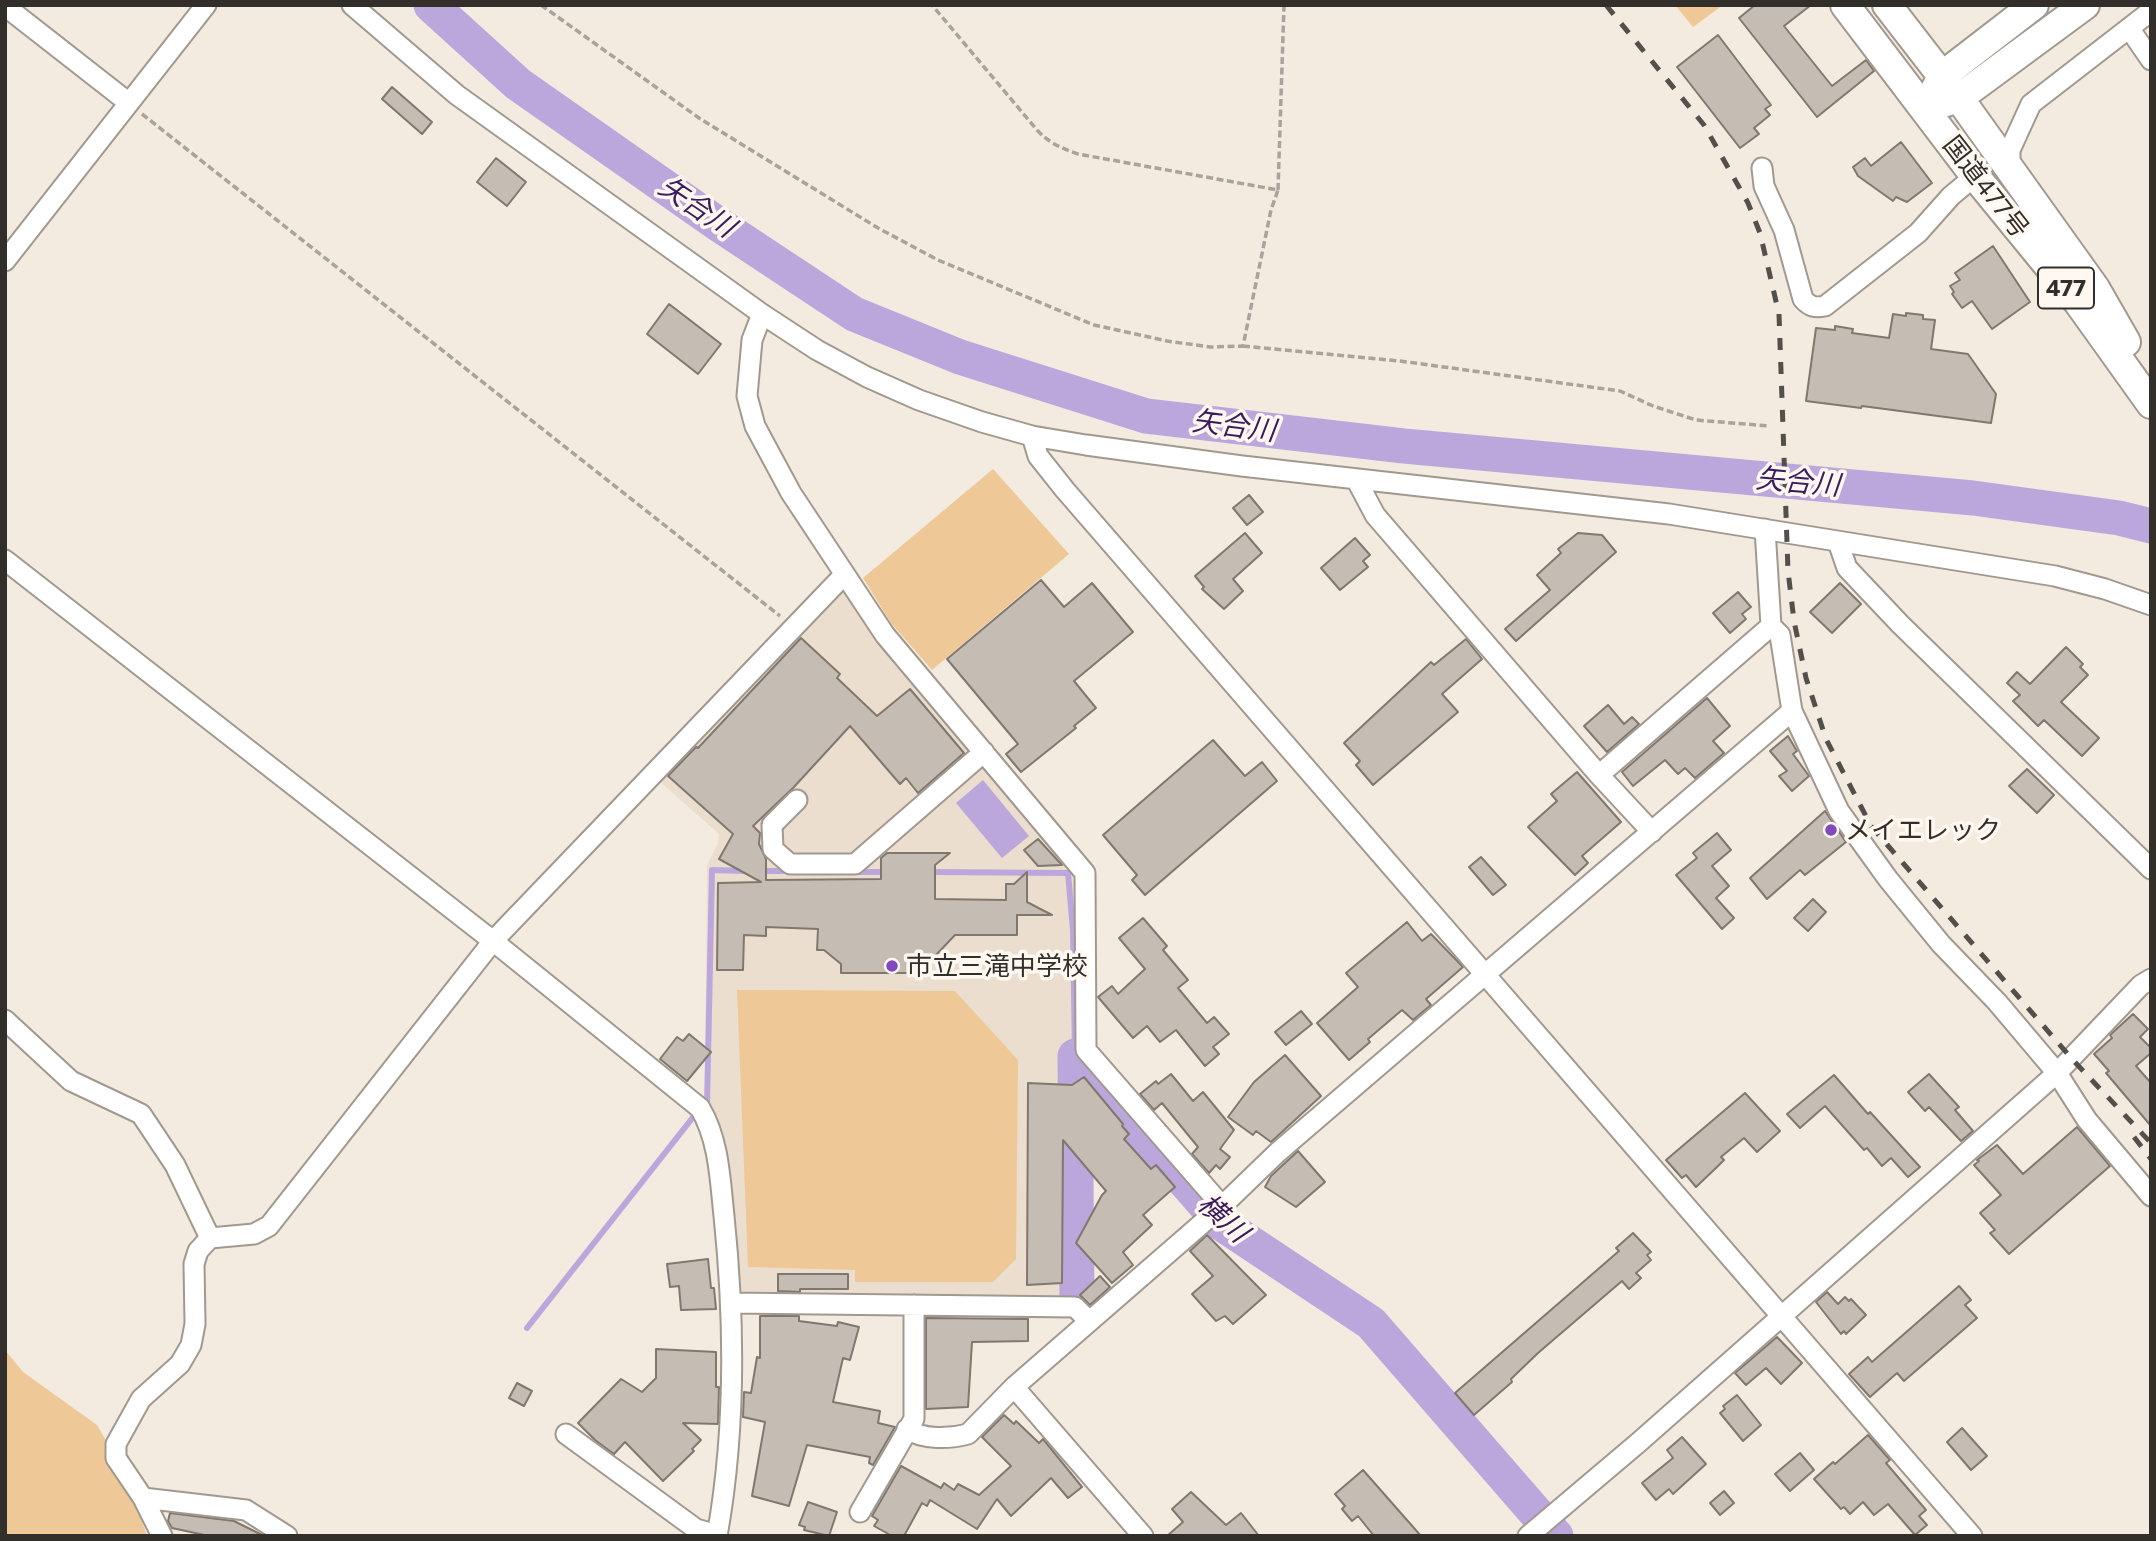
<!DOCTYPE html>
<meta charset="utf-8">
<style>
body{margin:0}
#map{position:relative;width:2156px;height:1541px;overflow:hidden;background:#f3eae0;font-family:Commissioner,sans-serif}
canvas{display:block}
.frame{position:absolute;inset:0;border:7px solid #322f2b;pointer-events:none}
</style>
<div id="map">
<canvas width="2156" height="1541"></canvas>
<div class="frame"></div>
</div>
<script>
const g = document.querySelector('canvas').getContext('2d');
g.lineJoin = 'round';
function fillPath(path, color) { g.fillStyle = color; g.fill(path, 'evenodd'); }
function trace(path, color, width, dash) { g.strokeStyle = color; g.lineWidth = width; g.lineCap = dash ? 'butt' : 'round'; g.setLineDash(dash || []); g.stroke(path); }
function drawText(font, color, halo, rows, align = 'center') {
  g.font = font + ' Commissioner,"Noto Sans JP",sans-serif'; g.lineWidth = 7; g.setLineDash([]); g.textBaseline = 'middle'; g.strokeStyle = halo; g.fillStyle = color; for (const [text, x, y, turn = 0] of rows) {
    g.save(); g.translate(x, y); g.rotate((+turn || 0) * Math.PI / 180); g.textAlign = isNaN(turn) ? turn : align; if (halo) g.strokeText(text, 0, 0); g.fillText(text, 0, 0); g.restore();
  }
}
fillPath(new Path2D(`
 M843 590 878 641 1077 873 1078 1051 1062 1060 1063 1302 738 1296 705 1106 707 865 718 843 719 834 658 780Z`), '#ebdece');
fillPath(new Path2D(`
 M1675 5H1723L1693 27Z
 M993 469 1069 554 932 670 891 623 863 578Z
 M737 990 955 991 1018 1060 1016 1259 993 1282H855V1270L748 1267Z
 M5 1350 23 1372 97 1425 125 1474 147 1536H5Z`), '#efc897');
fillPath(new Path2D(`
 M983 780 1029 836 1002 858 956 803Z`), '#bca7dd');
trace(new Path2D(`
 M758 871H789
 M853 872H887
 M930 872 1068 873 1073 930 1075 1056
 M707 1106 712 870 747 871
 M527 1328 694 1116`), '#bca7dd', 6);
trace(new Path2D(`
 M431 5 518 84 718 224 854 314 960 357 1146 416 1404 446 1973 498 2119 518 2151 526
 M1077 1299 1075 1056 1222 1224 1371 1323 1556 1536`), '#bca7dd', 35);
const building = new Path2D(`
 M1755 5H1811L1784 26 1832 86 1866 60 1874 71 1817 117 1739 18Z
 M1718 35 1771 105 1765 109 1770 115 1754 128 1759 134 1740 148 1677 67Z
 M392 87 432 122 422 134 382 99Z
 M1901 142 1932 183 1907 202 1896 197 1893 201 1858 176 1853 167 1865 158 1871 166Z
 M496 158 526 182 507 206 477 182Z
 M1993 246 2030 302 1992 329 1972 301 1962 308 1952 294 1954 292 1950 286 1960 280 1955 273Z
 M669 304 721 344 698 374 647 334Z
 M1906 313 1923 315V319L1935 320 1931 349 1968 354 1996 394 1991 423 1862 406 1861 408 1806 401 1816 328 1835 330V326L1853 329 1852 333 1889 338 1893 314 1906 316Z
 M1249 495 1263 512 1247 525 1233 508Z
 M1245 533 1262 553 1233 579 1243 591 1224 609 1202 589 1204 587 1195 576Z
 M1578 533 1602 535 1616 552 1516 641 1505 629 1550 590 1537 575 1561 553 1558 549Z
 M1355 538 1370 555 1363 561 1368 567 1340 590 1321 568Z
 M1041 580 1064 607 1092 583 1133 632 1074 681 1096 708 1074 726 1076 728 1021 772 1006 754 1018 744 947 659Z
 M1840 583 1861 604 1832 633 1810 612Z
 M1738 592 1751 607 1742 614 1746 619 1730 633 1713 613Z
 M801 638 840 674 837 678 877 716 910 689 964 753 918 793 906 778 900 784 850 726 793 788 753 826 760 833 759 844 766 859V880L881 879V858L887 853H950L935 865V899L1006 900V884H1014L1027 872V902L1052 915H1017V935H955L919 973H841V964L824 950H817L818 929 766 927V936L744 935 743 970H717L718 883 761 882 719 859 733 834 668 776 696 747 698 748Z
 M1466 639 1482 659 1442 694 1458 712 1373 785 1356 765 1360 761 1344 743 1431 662 1434 665Z
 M2066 647 2083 664 2080 667 2088 675 2061 702 2099 738 2082 756 2044 720 2038 726 2013 701 2020 695 2007 683 2017 672 2030 684Z
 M1707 698 1730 726 1713 741 1724 753 1695 778 1685 768 1678 774 1665 760 1633 786 1622 772Z
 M1608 705 1624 724 1632 717 1639 724 1607 752 1584 726Z
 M1788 736 1797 751 1793 754 1809 776 1792 791 1779 776 1787 771 1770 751Z
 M1213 740 1245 776 1262 762 1277 781 1145 895 1132 880 1137 875 1103 835Z
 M2027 769 2054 795 2037 813 2009 786Z
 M1577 772 1621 822 1582 856 1588 863 1575 875 1528 827 1557 801 1551 794Z
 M1825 811 1846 842 1805 875 1800 870 1767 899 1750 878Z
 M1717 833 1731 850 1712 866 1729 886 1716 898 1734 918 1722 929 1676 875 1697 858 1693 853Z
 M1038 839 1062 865 1038 866 1024 850Z
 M1481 857 1506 885 1493 895 1469 867Z
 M1813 899 1826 912 1808 931 1794 918Z
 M1143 918 1167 946 1163 950 1188 980 1178 988 1207 1023 1214 1017 1229 1034 1213 1047 1219 1054 1205 1066 1176 1030 1160 1042 1147 1026 1133 1038 1098 997 1112 986 1118 994 1145 969 1119 938Z
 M1407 922 1422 941 1431 934 1463 967 1426 999 1431 1005 1413 1020 1402 1010 1368 1039 1370 1042 1349 1060 1317 1023 1358 987 1346 973Z
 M1301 1011 1312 1024 1286 1045 1275 1032Z
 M2133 1014 2148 1029 2140 1037 2151 1048V1053L2136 1066 2151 1083V1126L2106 1073 2109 1071 2094 1054 2112 1038 2110 1035Z
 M689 1034 711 1052 687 1081 660 1059 677 1037 683 1041Z
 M1285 1055 1321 1096 1271 1142 1256 1131 1253 1135 1228 1117 1254 1082Z
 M1171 1074 1193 1101 1203 1092 1234 1130 1220 1149 1230 1157 1220 1169 1216 1165 1209 1173 1192 1154 1198 1147 1162 1103 1154 1110 1140 1094 1156 1081 1158 1084Z
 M1929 1074 1959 1107 1955 1110 1973 1131 1961 1141 1929 1107 1925 1111 1908 1092Z
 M1834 1075 1868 1114 1870 1112 1920 1167 1908 1177 1891 1158 1882 1166 1867 1148 1864 1150 1825 1106 1800 1128 1787 1114Z
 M1084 1077 1123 1124 1122 1126 1129 1134 1124 1139 1151 1169 1156 1165 1175 1187 1143 1215 1152 1225 1123 1252 1133 1265 1112 1283 1076 1243 1102 1195 1106 1191 1063 1140 1062 1283 1027 1285 1028 1083 1072 1085Z
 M1745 1093 1780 1131 1757 1152 1744 1138 1721 1157 1724 1160 1717 1167 1696 1187 1686 1175 1682 1178 1666 1160Z
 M2077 1127 2110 1166 2009 1254 1990 1233 1995 1230 1980 1213 2001 1195 1974 1165 1979 1161 1977 1160 1997 1145 2023 1174Z
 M1298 1151 1325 1182 1296 1207 1265 1187 1271 1176Z
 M1633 1233 1651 1252 1647 1255 1651 1260 1636 1273 1641 1278 1629 1289 1622 1281 1538 1353 1511 1379 1512 1382 1474 1415 1455 1393 1619 1251 1616 1248Z
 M1207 1235 1266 1295 1233 1324 1225 1316 1216 1321 1192 1294 1213 1276 1190 1251Z
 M708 1259 711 1288H714L716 1309 681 1310 679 1286 670 1287 667 1264Z
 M778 1274H848V1289H800V1292L778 1291Z
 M1100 1276 1110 1287 1090 1305 1080 1295Z
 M1959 1286 1971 1300 1965 1305 1977 1318 1904 1381 1897 1373 1870 1397 1849 1374 1868 1357 1872 1362Z
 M1827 1292 1838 1304 1845 1297 1849 1301 1851 1299 1866 1315 1846 1334 1844 1331 1841 1334 1816 1302Z
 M760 1316H799V1321L837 1326 838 1322 859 1327 850 1360 843 1358 833 1402 880 1411 878 1423 895 1427 873 1465 869 1463 870 1457 807 1445 789 1506 752 1496 765 1422 743 1417 744 1392 751 1393 757 1357 760 1358Z
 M926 1318 1028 1319V1341L972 1342 968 1407 926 1409Z
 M1777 1337 1802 1363 1781 1384 1766 1368 1746 1385 1735 1373Z
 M656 1349 716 1352V1387H719L718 1424 683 1423 701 1440 692 1449 694 1451 663 1481 625 1442 614 1454 595 1440 578 1423 621 1379 642 1392 656 1378Z
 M517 1383 532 1391 524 1406 509 1398Z
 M1737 1395 1761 1425 1743 1441 1720 1413 1725 1409 1723 1406Z
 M1004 1415 1014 1424 1016 1421 1039 1443 1043 1439 1082 1487 1068 1498 1051 1478 1011 1516 997 1499 977 1529 930 1500 927 1506 922 1503 904 1536H892L874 1526 878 1520 872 1516 901 1466 941 1488 944 1483 954 1490 958 1484 979 1495 1011 1466 982 1437Z
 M1962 1428 1987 1456 1971 1470 1947 1442Z
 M1868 1435 1890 1460 1886 1463 1926 1510 1919 1516 1927 1525 1915 1535 1888 1504 1874 1515 1863 1502 1850 1514 1844 1507 1841 1509 1814 1479 1833 1462 1835 1464Z
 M1682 1437 1706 1464 1673 1494 1669 1489 1656 1500 1642 1483 1673 1458 1667 1450Z
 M1800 1453 1814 1470 1790 1491 1775 1474Z
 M1363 1470 1421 1536H1374L1358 1516 1352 1521 1342 1509 1345 1506 1335 1494Z
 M1724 1491 1734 1503 1720 1515 1710 1503Z
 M1191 1492 1226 1525 1241 1513 1259 1536H1167L1183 1522 1172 1509Z
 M808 1502 837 1512 829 1536 804 1530 805 1527 799 1525Z
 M170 1513 234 1521 264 1536H209L172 1528 168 1521Z`);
fillPath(building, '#c5bdb3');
trace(building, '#80786f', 2);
const minor = new Path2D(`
 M352 5 457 95 762 314 817 350 867 377 919 400 982 422 1032 436 1086 445 1242 466 1669 514 2055 576 2105 589 2151 605
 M5 6 129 103
 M2129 28 2151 60
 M1762 168 1764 186 1784 230 1803 299C1810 307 1815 308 1825 306L1918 233 1951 196 1975 176
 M2010 171V150L2031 104 2151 11
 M5 261 206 5
 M762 314 752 340 747 396 755 426 791 493 885 635 1085 873 1086 1050 1222 1206
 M1032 436 1038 456 1065 490 1972 1536
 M1356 479 1375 515 1599 775 1652 832
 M1838 542 1847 568 1900 624 2151 869
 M5 560 493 941 700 1108C719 1140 720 1179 724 1216 735 1323 736 1430 717 1536
 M1792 711 1839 811 1888 879 1941 944 1997 1002 2057 1073 2087 1120 2151 1196
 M1599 775 1771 626
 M797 800 772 825 773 849 790 864H855L984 752
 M5 1020 71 1081 141 1114 175 1165 210 1238 254 1234 269 1226 493 941 844 575
 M732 1303 1075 1307 1088 1320
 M907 1429C923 1440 950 1439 968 1434L1014 1387
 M566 1434 696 1529 717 1535
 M143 1498 246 1510 287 1536
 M860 1512 914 1419V1305
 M162 1536 143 1498 116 1458V1444L141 1399 180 1364 191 1345 195 1324 194 1264 198 1251 210 1238
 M1143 1536 1014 1387 1221 1207 1278 1152 1792 711 1780 635 1771 626 1765 529
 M1528 1536 1638 1443 2057 1073 2141 985 2151 979`);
const highway = new Path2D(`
 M1845 5 1975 176 2078 302 2151 404
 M1887 5 1959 98 2095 288 2126 342
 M1935 90 1942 76 2034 5
 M1940 104 1959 98 2085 5`);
trace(minor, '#a1998f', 23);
trace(highway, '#a1998f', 32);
trace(new Path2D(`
 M541 5 699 118 878 228 938 260 1094 325 1167 341 1210 347 1243 346 1271 210 1278 190 1078 154C1061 148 1049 143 1037 130L932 5
 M142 114 780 616
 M1278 190 1284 5
 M1243 346 1400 361 1620 391 1653 406 1696 420 1769 426`), '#aaa39b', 3.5, [7, 3.5]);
trace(minor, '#fff', 19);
trace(highway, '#fff', 28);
trace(new Path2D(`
 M1606 5 1704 125 1748 203 1760 233 1779 314 1788 571 1794 621 1806 678 1826 739 1871 826 2072 1059 2151 1143
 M2134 1137 2151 1159`), '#534f4a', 5, [12, 12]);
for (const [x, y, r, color] of [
 [1831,830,7,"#8148bf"],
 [892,966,7,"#8148bf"]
]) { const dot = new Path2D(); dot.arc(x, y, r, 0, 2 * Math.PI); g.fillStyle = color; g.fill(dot); trace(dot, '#fff8f0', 2.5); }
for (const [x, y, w] of [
 [2066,288,56]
]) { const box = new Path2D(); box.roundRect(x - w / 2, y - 20.5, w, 41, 5); g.fillStyle = '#fff8f0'; g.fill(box); trace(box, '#322f2b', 2); }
drawText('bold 24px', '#322f2b', null, [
 ["477",2066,288]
]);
drawText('26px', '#322f2b', '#fff8f0', [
 ["国道477号",1986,187,52]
]);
drawText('26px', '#322f2b', '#fff8f0', [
 ["メイエレック",1845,830],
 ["市立三滝中学校",906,966]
], 'left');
drawText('italic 28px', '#3a1b5b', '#fff8f0', [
 ["矢合川",697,207,34],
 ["矢合川",1234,426,7],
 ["矢合川",1798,482,5],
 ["横川",1223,1218,42]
]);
</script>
